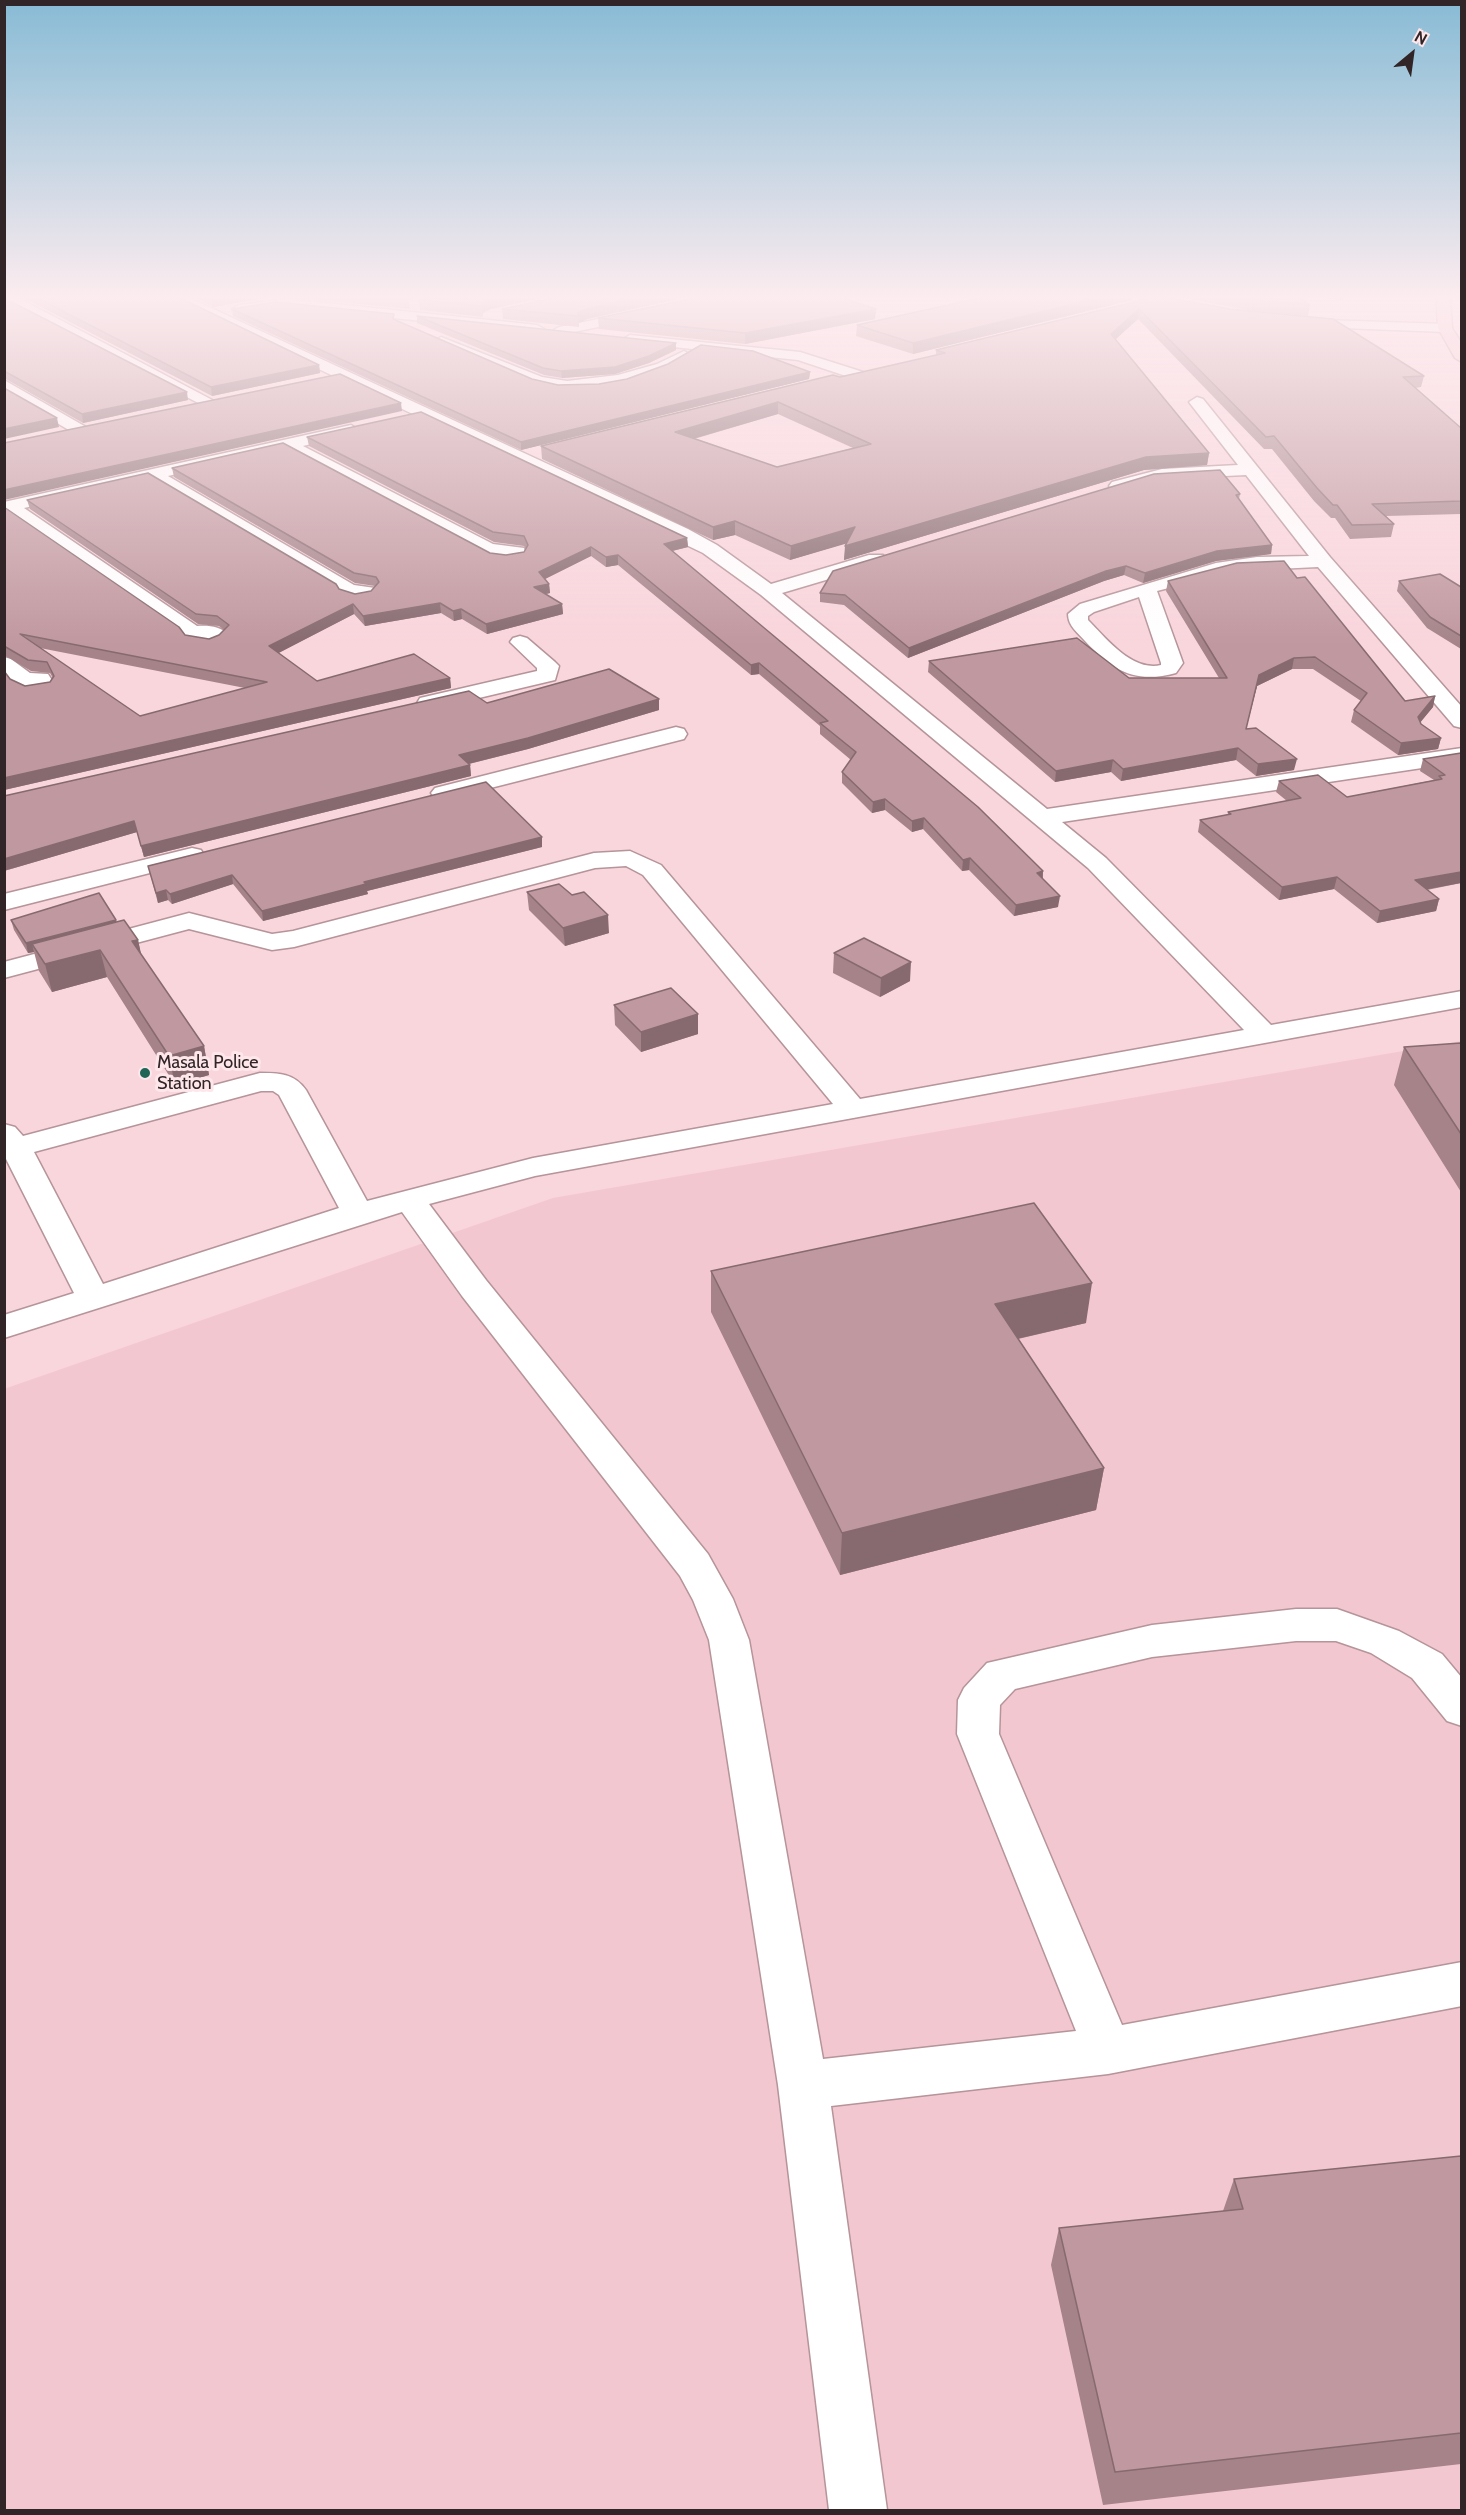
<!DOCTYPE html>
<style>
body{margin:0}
#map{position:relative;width:1466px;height:2515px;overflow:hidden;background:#f9d5dc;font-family:Cabin,sans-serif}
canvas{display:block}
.frame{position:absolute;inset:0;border:6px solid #322527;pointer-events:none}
.north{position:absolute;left:1382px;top:24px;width:60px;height:60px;-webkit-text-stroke:4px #fde7eb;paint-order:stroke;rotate:29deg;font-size:16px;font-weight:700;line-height:24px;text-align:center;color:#322527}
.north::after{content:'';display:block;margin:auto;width:21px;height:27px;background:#322527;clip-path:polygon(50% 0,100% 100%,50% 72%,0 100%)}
</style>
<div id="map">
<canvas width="1466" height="2515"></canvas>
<div class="frame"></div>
<div class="north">N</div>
</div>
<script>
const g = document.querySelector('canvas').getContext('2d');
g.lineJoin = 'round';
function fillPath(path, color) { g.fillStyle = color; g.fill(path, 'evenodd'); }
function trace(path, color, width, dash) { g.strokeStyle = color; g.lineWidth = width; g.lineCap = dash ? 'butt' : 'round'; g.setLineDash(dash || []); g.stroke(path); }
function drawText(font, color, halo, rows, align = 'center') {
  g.font = font + ' Cabin,sans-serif'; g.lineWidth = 6; g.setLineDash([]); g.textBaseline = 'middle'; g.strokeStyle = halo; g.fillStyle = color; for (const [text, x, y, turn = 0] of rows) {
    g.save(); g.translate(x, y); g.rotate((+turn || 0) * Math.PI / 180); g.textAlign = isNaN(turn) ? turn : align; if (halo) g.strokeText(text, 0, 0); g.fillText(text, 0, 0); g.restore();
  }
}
fillPath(new Path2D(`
 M1461 1041V2510H5L4 1389 553 1198Z`), '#f3c7cf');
const minor = new Path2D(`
 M4 294H11L218 403 210 408 204 406 4 302Z
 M162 294H181L688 529 717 545 771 584 869 555H883L885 559 883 563 782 593 1047 809 1462 748V762L1062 822 1106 858 1271 1025 1462 991V1007L535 1176 429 1204 486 1280 708 1554 733 1599 749 1640 823 2059 1076 2031 957 1734 958 1700 964 1688 987 1663 1152 1625 1296 1609H1337L1399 1631 1442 1654 1462 1678V1726L1447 1721 1412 1678 1371 1653 1336 1641H1296L1152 1657 1015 1689 1000 1705 999 1734 1122 2025 1462 1962V2006L1108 2074 831 2106 887 2510H829L778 2085 709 1640 693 1600 680 1576 462 1296 402 1212 4 1338V1315L74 1293 4 1155V1124L15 1127 23 1136 260 1073C279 1073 294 1073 306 1090L367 1201 533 1158 833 1104 643 875 626 866 595 868 294 947 272 950 189 929 4 978V962L189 913 272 934 293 931 594 853 630 851 661 865 860 1099 1244 1030 1088 868 761 595 703 553ZM261 1091H273L279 1095 339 1208 103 1284 34 1152Z
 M1128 294H1152L1197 306 1199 309 1192 313Z
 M288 299 537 325 544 329 537 333 288 307 239 313 232 309 239 305Z
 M642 310 647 311V317L559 335 552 331 559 327Z
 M1297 319 1445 324 1452 328 1445 332 1292 326 1290 323Z
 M630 335 800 352 863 372 866 375 858 380 798 360 625 342 623 339Z
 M441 337 542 377 567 381 618 375 657 364 684 351 691 355 667 370 619 384 567 391 533 384 436 344 434 341Z
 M4 380 86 427 88 430 80 435 74 433 4 392Z
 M1197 397 1203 399 1330 557 1462 707V728L1454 726 1318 567 1235 571 1157 591 1183 663 1176 673C1135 684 1113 671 1085 641 1078 633 1068 626 1068 614L1080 604 1216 563 1257 557 1309 556 1246 475 1163 479 1118 491 1112 490 1109 486 1112 482 1162 469 1238 465 1189 402ZM1139 597 1161 663V665C1132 672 1106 638 1088 620V616L1094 612Z
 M351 425 359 430 357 433 303 446 493 544 524 548 526 555 524 559C509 563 493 566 482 553L285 450 168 476 354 585 375 588 378 592C369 605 355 603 341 597L339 592 150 480 24 508 197 626C207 625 222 626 228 635 218 650 200 650 185 641L182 635 4 512V502Z
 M520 636 527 638 555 662 559 666 555 680 428 710 420 708 417 703 420 698 537 671V668L510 642 513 638Z
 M4 657 11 659 30 673 48 674 55 685 52 690C39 693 25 698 14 688 9 682 14 681 4 674Z
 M676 727 684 729 687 734 684 739 443 800 435 798 431 793 435 788Z
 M192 848 201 850 204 855 201 860 4 910V894Z`);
const highway = new Path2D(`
 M1436 294H1450L1452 328 1462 344V362L1455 358 1438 328Z`);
trace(minor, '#b5949a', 3);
trace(highway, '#b38f96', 3);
fillPath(minor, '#fff');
fillPath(highway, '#f8c8d1');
fillPath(new Path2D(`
 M16 294H172L319 365 320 373 212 396Z
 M195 294H436L409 300 410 309 276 296 213 307 196 298Z
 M449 294H559L491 309 483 313V317L420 310 419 300Z
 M572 294H701L587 319 579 323V327L503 319 502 309Z
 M1164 294H1293L1296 296V294H1348L1343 300 1296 296 1310 305 1308 316 1253 311Z
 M1159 296 1424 376 1421 387 1415 388 1461 428V514L1386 516 1394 524 1391 537 1350 539 1335 518H1331L1314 501 1272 449H1264L1138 319 1115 340 1209 453 1207 465 1144 470 844 560 846 543 790 560 735 535 713 540 542 459 541 446 936 355V350ZM778 414 853 448 777 467 694 439Z
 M4 298 188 400 83 423 4 378Z
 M1132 300 913 354 856 336 857 325Z
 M232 309 395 320 532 379 558 385 599 384 810 372 809 379 521 450 233 316Z
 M876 309 875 319 745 344 599 329 598 318Z
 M417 316 676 350 649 363 615 374 562 378 544 375 417 323Z
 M307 437 687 538 688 547 672 551 1043 871V879L1058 907 1014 916 969 870 962 871 923 829 912 832 885 810 872 813 842 783V772L851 760 820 734V726L759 674 751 675 618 565 606 567 591 556 545 579 549 584 550 593 546 594 562 604 563 614 487 634 462 619 454 621 441 613 365 626 354 614 278 653 317 681 450 678 451 688 4 790V671L10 679 25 686 50 682 53 678 50 673 31 671 4 655V507L185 635 209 639 219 635 224 630 219 626 198 624 30 509 27 500 355 594 371 591 375 586 355 583 174 477 172 468 490 553 506 555 524 552 526 549 524 546 494 542 309 446ZM40 648 245 688 140 716Z
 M1220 470 1240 494 1239 499 1272 545 1271 554 1216 561 1143 583 1124 575 1104 581 908 658 844 605 820 602V593Z
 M1297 578 1405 701 1435 696 1433 707 1420 722 1421 724 1441 738 1438 749 1398 755 1351 722 1354 710 1361 701 1313 669H1292L1257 686 1246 729 1294 770 1256 776 1236 760 1121 781 1111 772 1055 782 928 672 929 661 1129 678H1219L1166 591 1168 581Z
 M1399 581 1461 587V649L1427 628 1397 591Z
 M659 699V710L528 749 469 764 470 765 471 776 144 857 137 832 4 871 487 703Z
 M1461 753V883L1427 890 1439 899 1436 911 1377 923 1334 889 1279 900 1198 832 1200 820 1228 815V812L1287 801 1276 792 1279 781 1347 797 1434 780 1420 771 1423 759Z
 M542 847 367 891 368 894 263 921 233 884 172 904 168 900 158 903 148 866Z
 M527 892 609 933 565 946 529 910Z
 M11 920 117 922 138 940 141 955 204 1046 209 1075 175 1085 107 977 52 992 39 971 34 952 28 953 14 930Z
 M834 953 910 981 880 997 833 973Z
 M614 1005 698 1034 641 1052 615 1025Z
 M1461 1043V1192L1394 1085 1404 1047Z
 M711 1271 1086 1323 1018 1339 1104 1468 1096 1510 840 1575 711 1312Z
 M1461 2156V2464L1103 2505 1051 2265 1059 2228 1223 2211 1234 2179Z`), '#a58389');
fillPath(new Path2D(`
 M225 294H276V296L213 307 212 297Z
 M405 294H436L409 300 404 295Z
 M511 294H559L491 309 483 313V317L482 303 490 299Z
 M654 294H701L587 319 579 323V327L578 313 586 309Z
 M1115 294H1133L1132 300 913 354V343Z
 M876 309 875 319 745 344V333Z
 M1139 309 1138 319 1109 345 1111 334Z
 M676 343V350L649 363 615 374 562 378 561 371Z
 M319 365 320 373 212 396 211 387Z
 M810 372 809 379 521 450V442Z
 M187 392 188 400 83 423 82 414Z
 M778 402V414L675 444V432Z
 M401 403 402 411 4 500V490Z
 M57 418 59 427 4 439V429Z
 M1209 453 1207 465 1144 470 844 560 845 546 1146 457Z
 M735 521V535L713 540V527Z
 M855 527V541L790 560 791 546Z
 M687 538 688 547 664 553V544Z
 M1272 545 1271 554 1216 561 1143 583 1145 573 1217 551Z
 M591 547V556L539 582V572Z
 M618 555V565L606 567V557Z
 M1126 566 1124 575 1104 581 908 658 909 648 1106 571Z
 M549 584 550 593 534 597V587Z
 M440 603 441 613 365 626 363 616Z
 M353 604 354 614 271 657 269 646Z
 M562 604 563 614 487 634 486 624Z
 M461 609 462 619 454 621 453 611Z
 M1294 658 1292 669 1257 686 1243 741 1259 675Z
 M759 663V674L751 675V665Z
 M450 678 451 688 4 790V778Z
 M1435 696 1433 707 1415 729 1418 717Z
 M659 699V710L528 749 460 766 459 755Z
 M1441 738 1438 749 1398 755 1401 743Z
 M1238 748 1236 760 1121 781 1123 769Z
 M1297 759 1294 770 1256 776 1258 764Z
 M1113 760 1111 772 1055 782 1056 771Z
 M470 765 471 776 144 857 141 846Z
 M885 799V810L872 813 873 802Z
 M924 818 923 829 912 832V821Z
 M134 821 137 832 4 871V859Z
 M542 837V847L367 891 368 894 263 921 262 911 364 882Z
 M970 858 969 870 962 871 963 860Z
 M1043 871 1042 883 1037 873Z
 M1461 872V883L1412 892 1415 880Z
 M232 875 233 884 172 904 170 894Z
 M1337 877 1334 889 1279 900 1282 887Z
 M166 890 168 900 158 903 156 893Z
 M1060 896 1058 907 1014 916 1016 905Z
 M1439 899 1436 911 1377 923 1380 911Z
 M608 915 609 933 565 946 563 928Z
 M116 920 119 929 32 944 34 952 28 953 26 943Z
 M138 940 144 967 132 941Z
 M100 950 107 977 52 992 45 964Z
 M911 962 910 981 880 997 881 978Z
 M698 1014V1034L641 1052V1032Z
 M204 1046 209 1075 175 1085 169 1056Z
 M1092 1283 1086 1323 990 1345 995 1304Z
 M1104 1468 1096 1510 840 1575 842 1533Z`), '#866a6f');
const building = new Path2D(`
 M29 294H172L319 365 211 387Z
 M207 294H225L212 297Z
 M361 294H405L404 295 409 299Z
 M449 294H511L490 299 482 303V306L419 300Z
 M572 294H654L586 309 578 313V316L502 309Z
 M715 294H831L876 309 745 333 598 318Z
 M998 294H1115L913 343 857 325Z
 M1226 294H1293L1310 305 1255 300Z
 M1159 296 1230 309 1333 319 1424 376 1403 377 1461 428V501L1372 504 1394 524 1352 525 1337 505H1333L1317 488 1274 436 1266 437 1139 309 1111 334 1209 453 1146 457 845 546 855 527 791 546 735 521 713 527 541 446 833 375 840 377 945 353 936 350ZM778 402 871 444 777 467 675 432Z
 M4 298 187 392 82 414 4 371Z
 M275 302 394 314 393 319 532 379 558 385 599 384 627 379 668 364 701 345 753 351 810 372 521 442 232 309Z
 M417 316 676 343 649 356 615 367 561 371 543 368Z
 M340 374 401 403 4 490V443Z
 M4 388 57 418 4 429Z
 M421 412 687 538 664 544 978 807 1043 871 1037 873 1060 896 1016 905 970 858 963 860 924 818 912 821 885 799 873 802 842 772 856 752 820 723 828 721 759 663 751 665 618 555 606 557 591 547 539 572 549 584 534 587 562 604 486 624 461 609 453 611 440 603 363 616 353 604 269 646 317 681 414 654 450 678 4 778V671L10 679 25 686 50 682 54 676 47 662 28 660 4 646V507L179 627 185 635 209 639 219 635 229 625 217 616 196 614 27 500 148 473 336 584 339 589 355 594 371 591 379 582 376 577 354 573 172 468 283 443 490 553 506 555 524 552 528 545 524 536 493 532 307 437ZM20 634 267 682 140 716Z
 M1220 470 1240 494 1236 495 1272 545 1217 551 1145 573 1126 566 1106 571 909 648 845 595 820 593 833 571 1154 474Z
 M1284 561 1297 578 1305 577 1405 701 1435 696 1418 717 1421 724 1441 738 1401 743 1354 710 1367 693 1315 657 1294 658 1259 675 1246 729 1256 728 1297 759 1258 764 1238 748 1123 769 1113 760 1056 771 929 661 1077 638 1129 678H1227L1168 581 1237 563Z
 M1440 574 1461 587V636L1430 617 1399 581Z
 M609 669 659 699 528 738 459 755 470 765 141 846 134 821 4 859V796L469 691 487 703Z
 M1461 753V872L1415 880 1439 899 1380 911 1337 877 1282 887 1200 820 1231 814 1228 812 1301 798 1279 781 1318 775 1347 797 1442 779 1439 776 1445 775 1423 759Z
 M486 782 542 837 364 882 366 884 262 911 232 875 170 894 166 890 156 893 148 866Z
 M559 884 572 895 584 892 608 915 563 928 527 892Z
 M99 893 116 920 26 943 11 920Z
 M124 920 138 940 132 941 204 1046 169 1056 100 950 45 964 32 944Z
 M864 938 911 962 881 978 834 953Z
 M671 988 698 1014 641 1032 614 1005Z
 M1461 1043V1134L1404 1047Z
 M1034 1203 1092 1283 995 1304 1104 1468 842 1533 711 1271Z
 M1461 2156V2433L1115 2472 1059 2228 1243 2209 1234 2179Z`);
fillPath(building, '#c0989f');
trace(building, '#866a6f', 1.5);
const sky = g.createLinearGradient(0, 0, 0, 646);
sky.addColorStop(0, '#88bbd5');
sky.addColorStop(0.46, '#fcecef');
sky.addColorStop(1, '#fcecef00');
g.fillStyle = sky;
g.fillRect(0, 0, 1466, 646);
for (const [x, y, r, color] of [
 [145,1073,6,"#216556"]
]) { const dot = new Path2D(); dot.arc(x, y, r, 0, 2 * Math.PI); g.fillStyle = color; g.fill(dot); trace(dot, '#fde7eb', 2); }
drawText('18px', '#322527', '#fde7eb', [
 ["Masala Police",157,1063],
 ["Station",157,1084]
], 'left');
</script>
